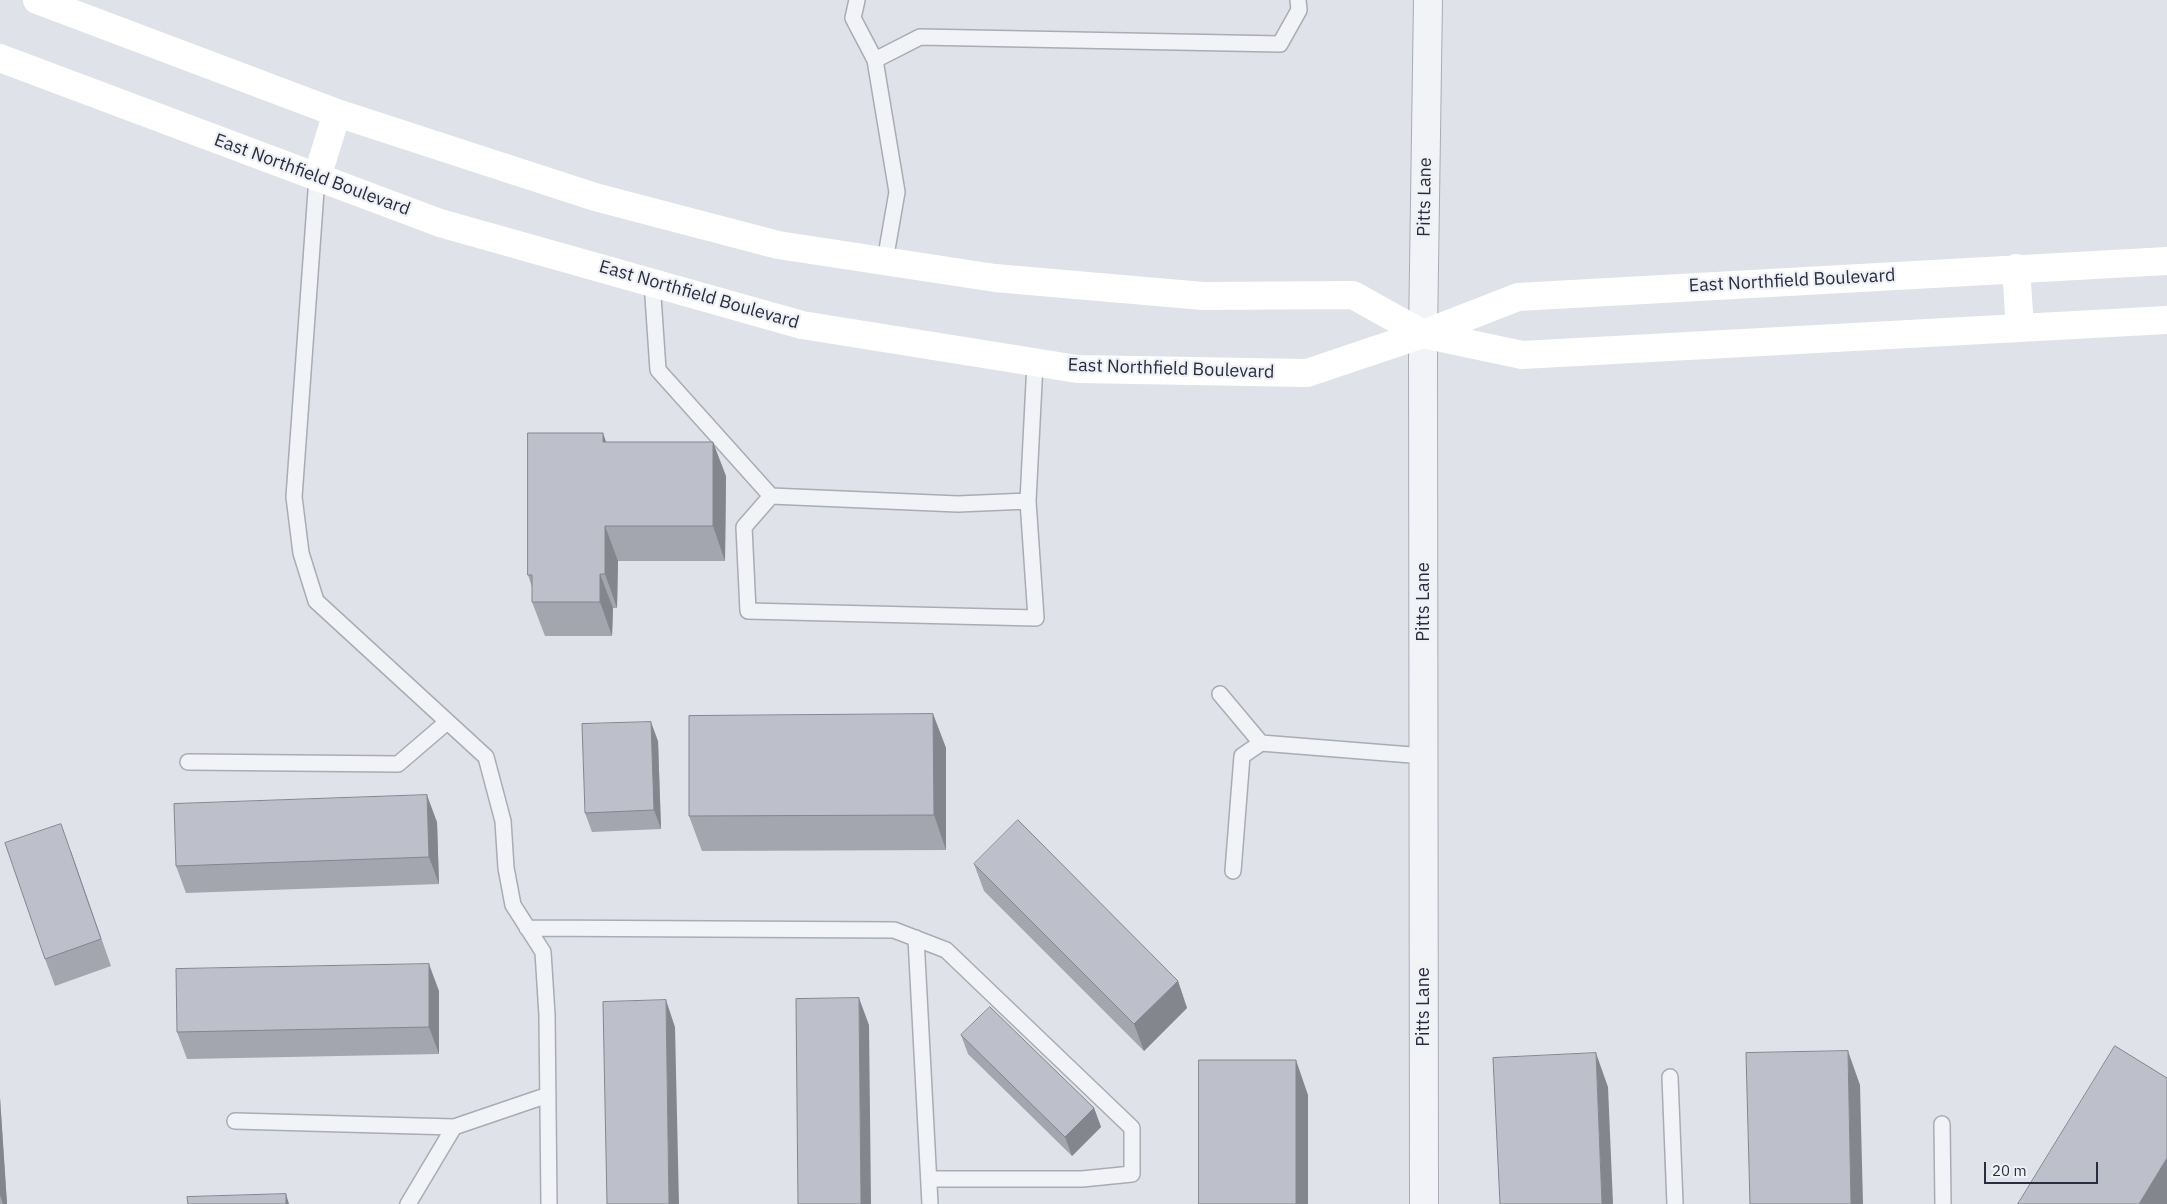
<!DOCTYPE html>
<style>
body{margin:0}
#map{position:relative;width:2167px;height:1204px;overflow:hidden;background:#dfe2e8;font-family:"IBM Plex Sans",sans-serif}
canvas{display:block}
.scale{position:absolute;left:1984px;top:1162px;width:114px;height:22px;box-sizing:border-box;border:2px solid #292e3f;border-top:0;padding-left:6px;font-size:15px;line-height:18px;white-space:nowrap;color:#292e3f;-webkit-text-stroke:4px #eff1f6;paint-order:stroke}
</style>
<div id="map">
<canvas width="2167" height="1204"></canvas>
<div class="scale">20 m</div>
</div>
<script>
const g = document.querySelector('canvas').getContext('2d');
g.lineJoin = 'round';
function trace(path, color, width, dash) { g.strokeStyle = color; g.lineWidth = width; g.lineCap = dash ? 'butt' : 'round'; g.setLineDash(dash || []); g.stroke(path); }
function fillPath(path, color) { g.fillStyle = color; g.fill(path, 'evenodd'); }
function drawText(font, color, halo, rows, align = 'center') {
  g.font = font + ' "IBM Plex Sans",sans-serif'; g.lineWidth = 4.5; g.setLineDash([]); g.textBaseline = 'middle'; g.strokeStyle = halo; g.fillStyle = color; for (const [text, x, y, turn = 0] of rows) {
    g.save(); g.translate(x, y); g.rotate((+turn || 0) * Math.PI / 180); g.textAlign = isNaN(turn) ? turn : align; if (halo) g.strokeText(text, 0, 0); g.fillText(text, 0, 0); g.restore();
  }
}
const service = new Path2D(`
 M857 0 853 18 875 60
 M317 177 294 497 301 553 316 601 486 757 503 821 506 868 513 905 543 952 547 1015 549 1204
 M885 261 897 192 875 60 920 37 1280 44 1299 10 1298 0
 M652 282 658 370 771 496 958 504 1028 501 1035 363
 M771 496 744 527 748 611 1036 618 1028 501
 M1220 694 1261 743
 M188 762 398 764 447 722
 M1233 871 1242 756 1261 743 1424 756
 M527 928 894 930 946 950 1132 1128V1174L1082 1179H929
 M916 938 930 1204
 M1670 1077 1675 1204
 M235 1121 454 1127 548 1095
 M1942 1124 1943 1204
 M408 1204 454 1127`);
const minor = new Path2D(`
 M1424 1204 1423 334 1428 0`);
trace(service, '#a8acb5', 18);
trace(minor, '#a8acb5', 30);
trace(service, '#f2f3f7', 15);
trace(minor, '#f2f3f7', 28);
trace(new Path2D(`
 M37 0 337 113 595 197 778 245 995 278 1203 296 1353 295 1423 334 1522 355 2167 320
 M0 58 440 223 802 325 1077 369 1307 373 1423 334 1518 297 2167 261
 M317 177 337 113
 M2016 268 2020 328`), '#fff', 28);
fillPath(new Path2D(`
 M606 442 726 476 725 561H618L617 608H613L612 636H545L532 602V587L528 575Z
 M933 714 946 748V850L702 851 689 816Z
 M658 741 661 829 592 832 585 813Z
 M437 822 439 884 186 893 176 866Z
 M71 851 111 966 55 986 45 959Z
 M974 864 1178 981 1187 1008 1144 1051 984 891Z
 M439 991V1054L187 1059 177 1032Z
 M961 1035 1094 1108 1101 1127 1072 1156 968 1054Z
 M0 1098 7 1204H0Z`), '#a3a5af');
fillPath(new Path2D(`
 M603 433 615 467 603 442Z
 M713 442 726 476 725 561 713 526Z
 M605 526 618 561 617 608 605 574Z
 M600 574 613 608 612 636 600 602Z
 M933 714 946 748V850L934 815Z
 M651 722 658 741 661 829 654 810Z
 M427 795 437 822 439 884 429 857Z
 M429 964 439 991V1054L429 1027Z
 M1178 981 1187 1008 1144 1051 1134 1024Z
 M859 998 869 1025 871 1204H861Z
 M666 1000 675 1027 679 1204H669Z
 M1848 1051 1860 1085 1863 1204H1851Z
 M1596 1053 1608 1087 1613 1204H1602Z
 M1296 1060 1308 1095V1204H1296Z
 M0 1098 7 1204H3L0 1195Z
 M1094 1108 1101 1127 1072 1156 1065 1137Z
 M2167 1158V1204H2139Z
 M286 1194 289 1204H286Z`), '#84868e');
const building = new Path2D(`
 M528 433H603V442H713V526H605V574H600V602H532V575H528Z
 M933 714 934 815 689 816V716Z
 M651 722 654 810 585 813 582 724Z
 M427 795 429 857 176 866 174 804Z
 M1018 820 1178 981 1134 1024 974 864Z
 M61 824 101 939 45 959 5 843Z
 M429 964V1027L177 1032 176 969Z
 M859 998 861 1204H798L796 999Z
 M666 1000 669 1204H607L603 1002Z
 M990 1007 1094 1108 1065 1137 961 1035Z
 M2115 1046 2167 1078V1158L2139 1204H2018Z
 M1848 1051 1851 1204H1750L1746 1053Z
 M1596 1053 1602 1204H1500L1493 1058Z
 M1199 1060H1296V1204H1199Z
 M286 1194V1204H188L187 1197Z`);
fillPath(building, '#bdc0cb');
trace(building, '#84868e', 1);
drawText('18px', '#292e3f', '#eff1f6', [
 ["East Northfield Boulevard",312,175,20],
 ["Pitts Lane",1425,197,-89],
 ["East Northfield Boulevard",1792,281,-3],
 ["East Northfield Boulevard",699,295,16],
 ["East Northfield Boulevard",1171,369,2],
 ["Pitts Lane",1424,602,-90],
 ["Pitts Lane",1424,1007,-90]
]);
</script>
